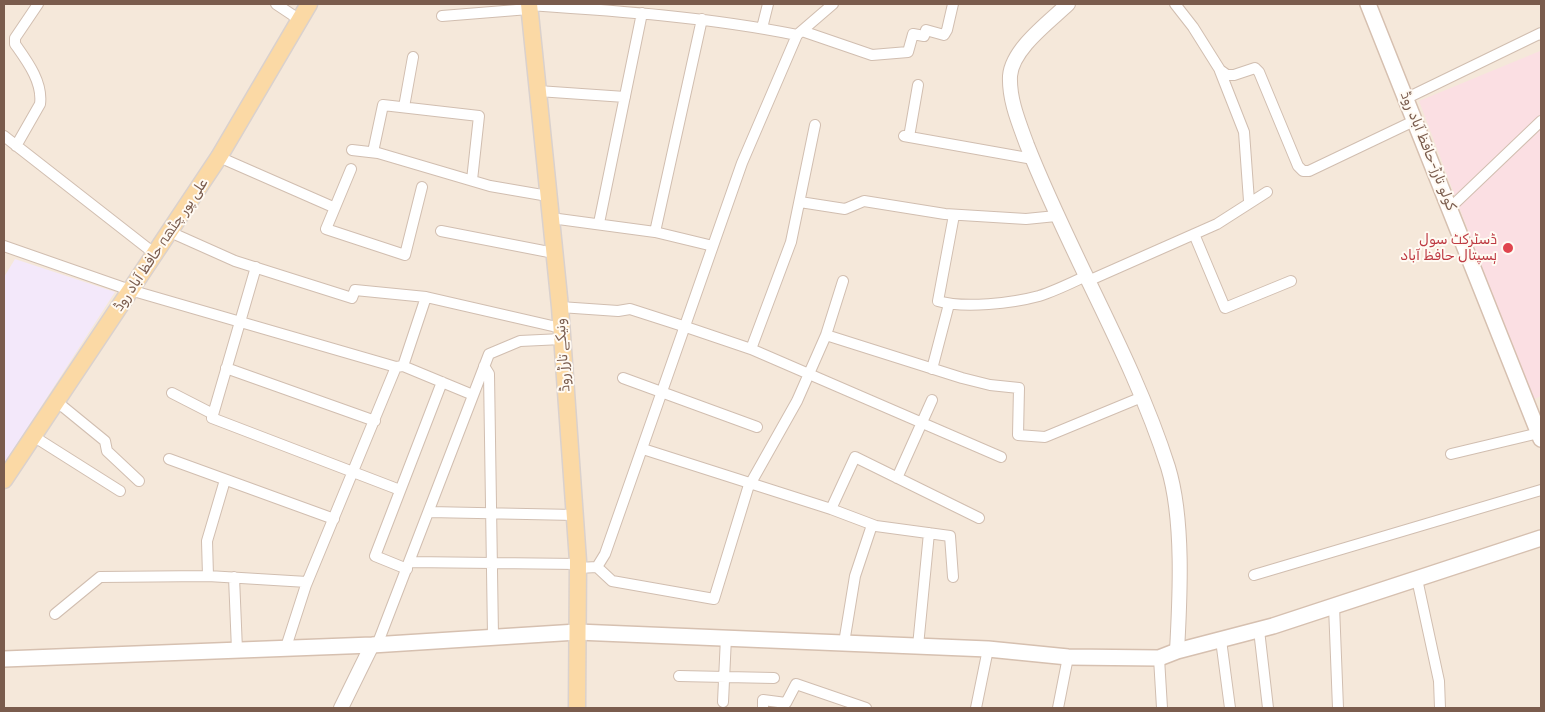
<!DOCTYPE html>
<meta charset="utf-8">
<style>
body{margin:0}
#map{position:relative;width:1545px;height:712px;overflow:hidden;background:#fdf6ec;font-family:Rubik,sans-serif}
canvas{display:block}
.frame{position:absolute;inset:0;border:5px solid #7a5c4d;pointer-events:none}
</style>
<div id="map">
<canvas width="1545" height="712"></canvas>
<div class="frame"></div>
</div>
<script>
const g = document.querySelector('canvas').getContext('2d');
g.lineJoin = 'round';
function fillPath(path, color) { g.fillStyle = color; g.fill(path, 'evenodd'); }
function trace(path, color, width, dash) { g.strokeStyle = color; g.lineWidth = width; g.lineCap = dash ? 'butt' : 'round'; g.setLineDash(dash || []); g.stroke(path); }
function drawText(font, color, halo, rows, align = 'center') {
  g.font = font + ' Rubik,Cairo,sans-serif'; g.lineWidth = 4; g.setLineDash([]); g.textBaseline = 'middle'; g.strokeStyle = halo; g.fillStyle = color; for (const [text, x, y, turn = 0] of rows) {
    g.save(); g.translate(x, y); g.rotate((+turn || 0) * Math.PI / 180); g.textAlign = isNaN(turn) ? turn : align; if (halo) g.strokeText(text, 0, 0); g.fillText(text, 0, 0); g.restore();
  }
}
fillPath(new Path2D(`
 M4 4H1541V708H4Z`), '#f5e8da');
fillPath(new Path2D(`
 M15 259 115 292 4 464V277Z`), '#f3e8fa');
fillPath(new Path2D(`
 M1540 51 1541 396 1532 400 1419 101Z`), '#fbdfe3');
const minor = new Path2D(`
 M276 4 300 20
 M1175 4 1193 27 1220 70 1227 75H1234L1255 68 1259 72 1298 166 1303 171H1309L1416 120
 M529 5C619 11 708 17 797 35
 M442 16 529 9
 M762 28 768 4
 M802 31 872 55 908 52 913 34 924 36 926 30 944 35 947 30 953 4
 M1220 71 1244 132 1249 201
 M538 91 625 97
 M1407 98 1541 33V35
 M404 107 413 57
 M4 136 155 254
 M904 136 1033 159
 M909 137 918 85
 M16 146 40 104C43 82 27 61 15 44V38L38 4
 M352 150 378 153 490 186 548 196
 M373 152 383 105 479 116 472 180
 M219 157 333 207
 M351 169 326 229 405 255 422 187
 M800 202 845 209 864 201 945 214 1026 219 1056 216
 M1451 207 1541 121
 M954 215 938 301C964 309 1013 303 1039 296 1055 291 1071 283 1086 276
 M551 218 655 232 713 246
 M599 223 642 13
 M441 231 554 253
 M170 232 235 261 352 298 355 290 426 297 561 328
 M655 232 702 19
 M1194 234 1225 308 1291 281
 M4 246 130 290 396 367 306 585 286 647
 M256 267 212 418 400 490
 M1088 281 1217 224 1267 192
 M560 307 618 311 630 309 686 327 751 349 1001 457
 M826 335 962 378 990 385 1019 388 1018 435 1045 437 1142 397
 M751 349 791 242 815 125
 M403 366 426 297
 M484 366 489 374 493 636
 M396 367 403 366 473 395
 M226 368 375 421
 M932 369 949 304
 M623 378 757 427
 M172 393 213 414
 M56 401 105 441 107 451 139 481
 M33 436 120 491
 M643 449 831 509 876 526 950 536 953 577
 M1451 454 1539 433
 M169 459 334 519
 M897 478 932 400
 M831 509 855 457 979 518
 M429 512 575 515
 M410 562 578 564
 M597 567 612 581 714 599 748 488 797 401 826 335 843 281
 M578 568 597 567 605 554 742 163 797 35 833 4
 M407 569 375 556 442 382
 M1254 575 1541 490
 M208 576 207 541 225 480
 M234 577 237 650
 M1417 579 1439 681 1440 708
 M1334 606 1338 708
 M55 614 100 577 208 576 307 582
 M1259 630 1268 708
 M1221 640 1230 708
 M844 643 855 576 872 525
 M377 645 489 354 520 341 562 339
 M918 646 929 533
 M1159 658 1162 708
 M679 676 774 678
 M723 702 726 637
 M763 708V700L786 703 796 684 866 708
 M976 708 988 649
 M1058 708 1068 657`);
const tertiary = new Path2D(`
 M1068 4C1049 22 1012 49 1010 76 1009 100 1019 123 1027 145 1045 191 1065 232 1086 276 1116 338 1147 401 1168 467 1184 519 1180 597 1177 651
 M341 708 372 645`);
const secondary = new Path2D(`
 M1368 4 1541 439
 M4 659 372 645 577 632 988 649 1068 657 1159 658 1177 651 1273 626 1541 538`);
const primary = new Path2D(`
 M529 4 560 307 578 561 577 708
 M4 480 219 157 309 4`);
trace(minor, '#d1beb0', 12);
trace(tertiary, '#d1beb0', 16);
trace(secondary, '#d6c0b0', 18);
trace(primary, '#dad1cd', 19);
trace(minor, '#fff', 10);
trace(tertiary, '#fff', 14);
trace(secondary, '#fff', 15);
trace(primary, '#fbd9a5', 16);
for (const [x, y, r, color] of [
 [1508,248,6,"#e0444e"]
]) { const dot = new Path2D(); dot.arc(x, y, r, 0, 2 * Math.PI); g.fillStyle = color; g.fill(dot); trace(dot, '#fffaf3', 2); }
drawText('14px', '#7a5c4d', '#fffaf3', [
 ["کولو تارڑ-حافظ آباد روڈ",1428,151,68],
 ["علی پور چٹھہ حافظ آباد روڈ",161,245,-56],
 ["ونیکے تارڑ روڈ",563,355,-94]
]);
drawText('14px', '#be3a42', '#fffaf3', [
 ["ڈسٹرکٹ سول",1497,240],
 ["ہسپتال حافظ آباد",1497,256]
], 'right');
</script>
